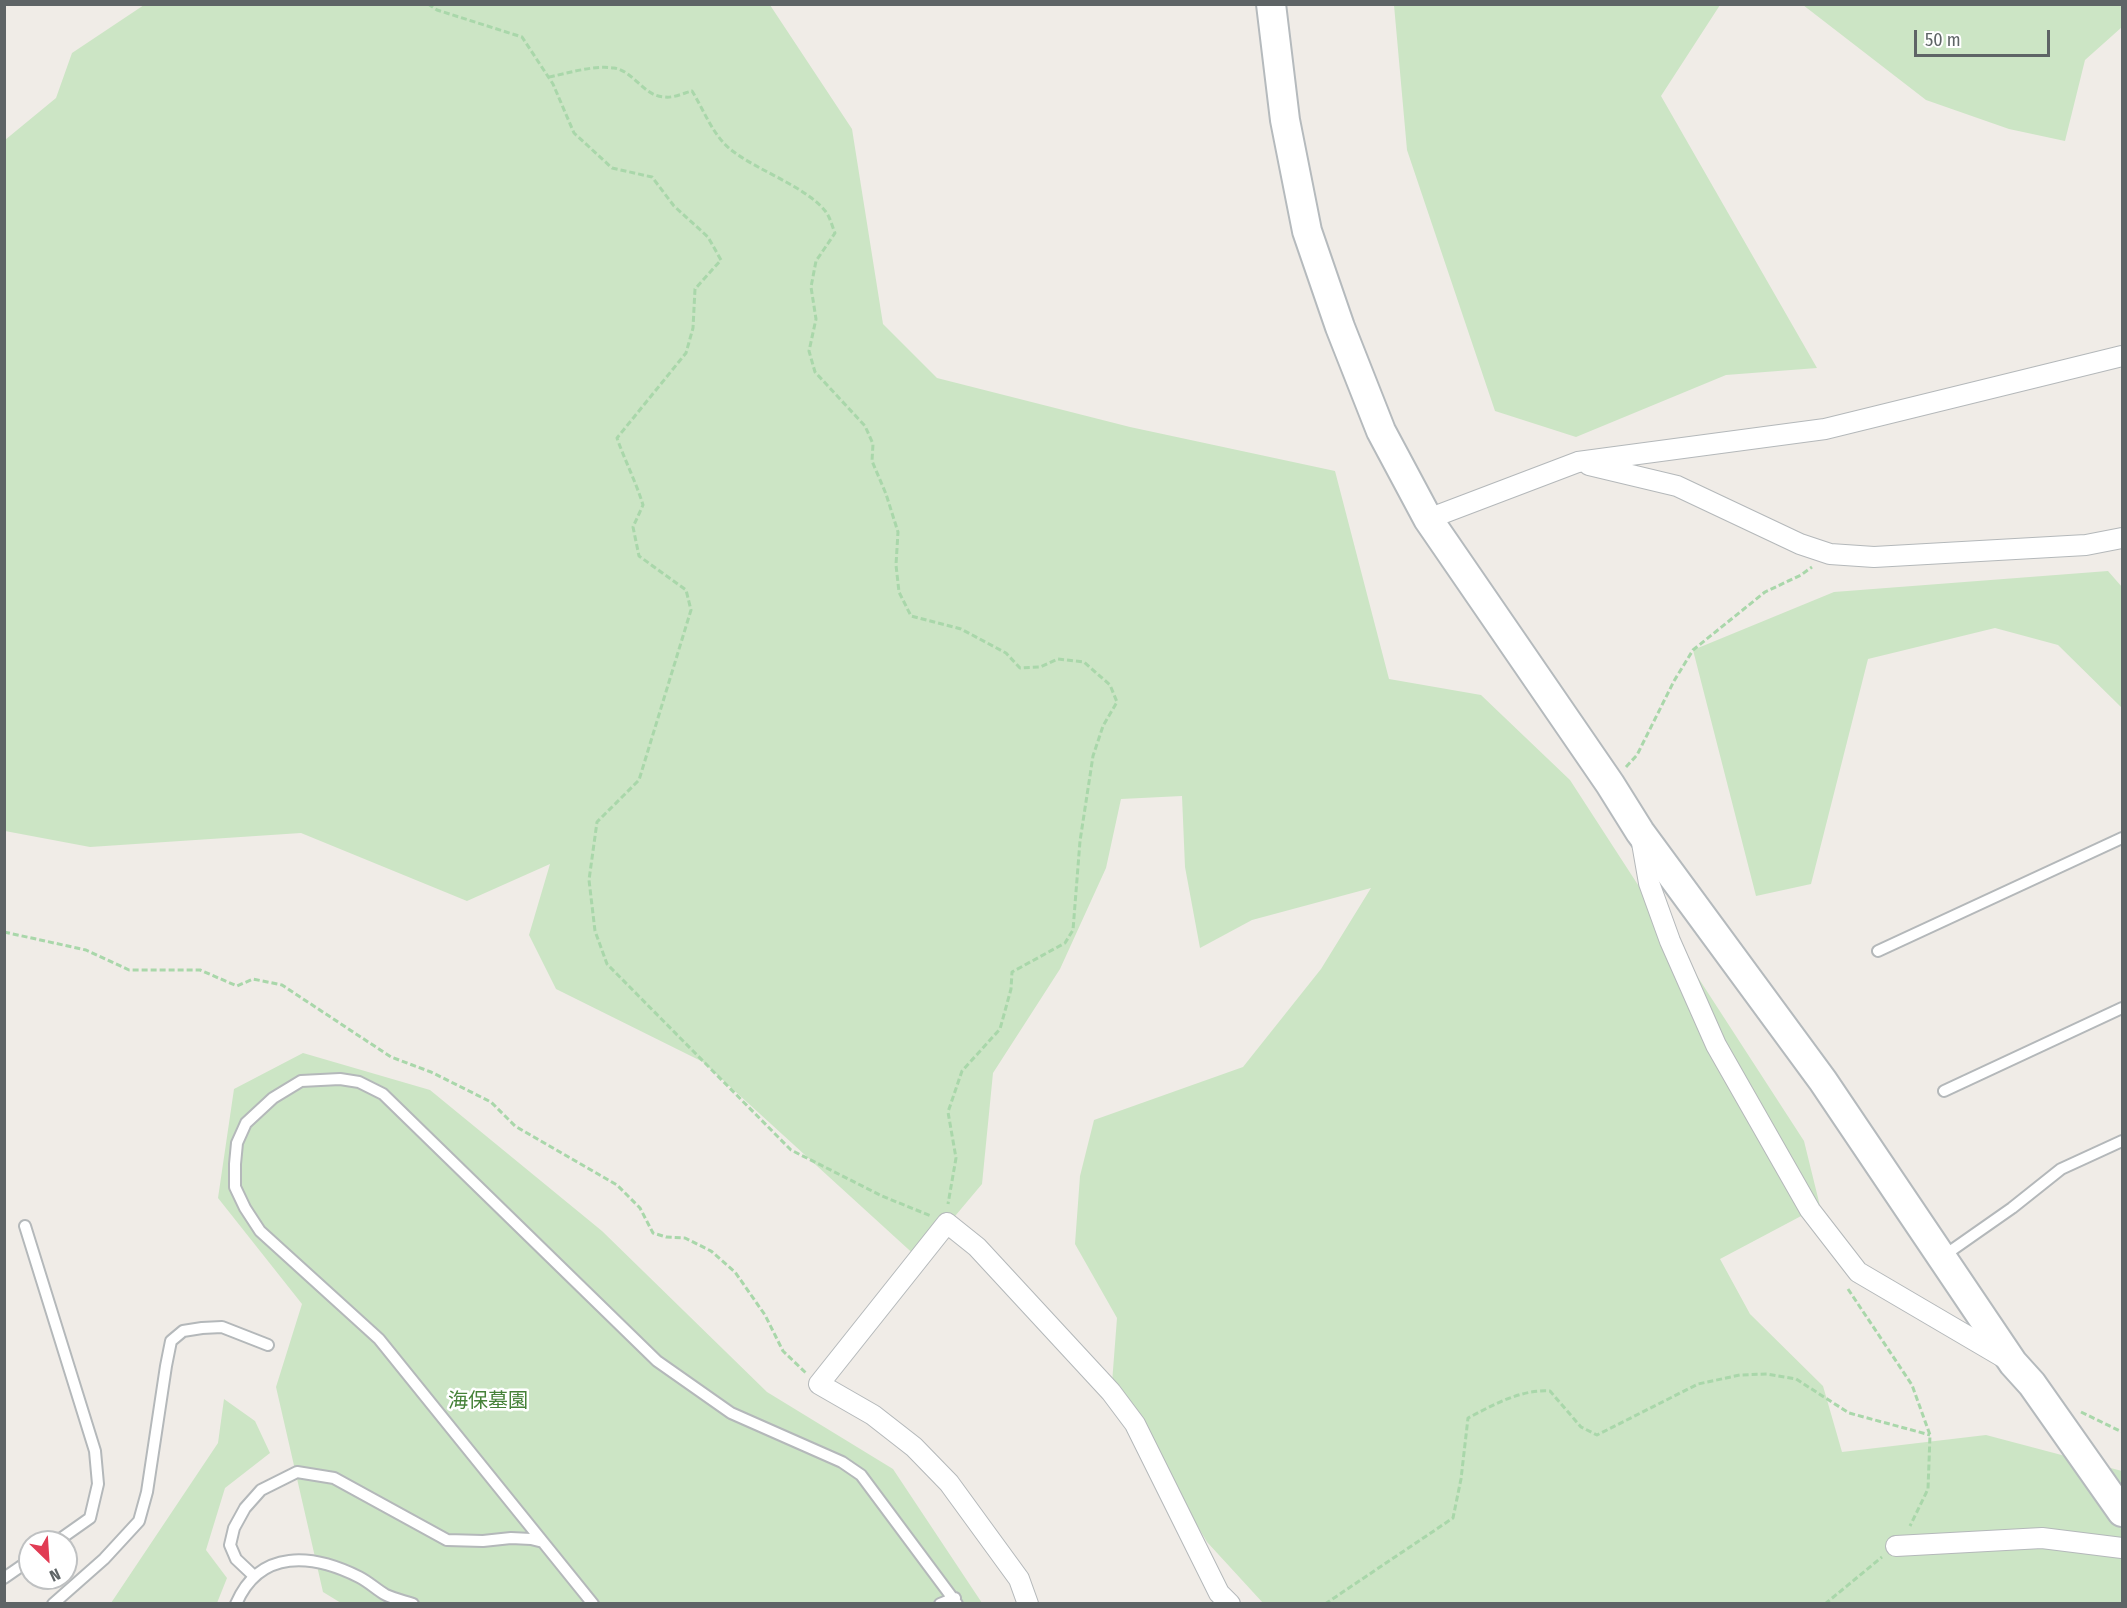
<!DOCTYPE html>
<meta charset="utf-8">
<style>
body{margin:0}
#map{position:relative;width:2127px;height:1608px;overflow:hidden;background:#f0ece7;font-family:"Fira Sans Condensed",sans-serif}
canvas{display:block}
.frame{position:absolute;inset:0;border:6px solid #5e6466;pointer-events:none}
.north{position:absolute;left:18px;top:1530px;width:60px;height:60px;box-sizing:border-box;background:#fff;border:2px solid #bfc1c2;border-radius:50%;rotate:155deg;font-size:16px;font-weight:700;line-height:24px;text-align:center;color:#5e6466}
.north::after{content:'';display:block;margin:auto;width:21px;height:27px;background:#e13c54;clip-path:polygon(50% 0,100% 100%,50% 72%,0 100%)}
.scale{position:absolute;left:1914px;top:30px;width:136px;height:27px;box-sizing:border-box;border:3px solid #5e6466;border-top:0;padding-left:8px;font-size:18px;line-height:21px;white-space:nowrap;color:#5e6466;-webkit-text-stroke:4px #fff;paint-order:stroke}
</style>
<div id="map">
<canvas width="2127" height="1608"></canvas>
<div class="frame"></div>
<div class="north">N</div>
<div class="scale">50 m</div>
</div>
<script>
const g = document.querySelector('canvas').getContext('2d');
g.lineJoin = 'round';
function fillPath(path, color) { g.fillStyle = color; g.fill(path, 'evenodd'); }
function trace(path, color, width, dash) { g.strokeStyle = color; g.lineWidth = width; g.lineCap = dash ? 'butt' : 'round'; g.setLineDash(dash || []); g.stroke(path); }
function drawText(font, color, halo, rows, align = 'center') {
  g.font = font + ' "Fira Sans Condensed","Noto Sans JP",sans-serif'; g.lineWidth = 5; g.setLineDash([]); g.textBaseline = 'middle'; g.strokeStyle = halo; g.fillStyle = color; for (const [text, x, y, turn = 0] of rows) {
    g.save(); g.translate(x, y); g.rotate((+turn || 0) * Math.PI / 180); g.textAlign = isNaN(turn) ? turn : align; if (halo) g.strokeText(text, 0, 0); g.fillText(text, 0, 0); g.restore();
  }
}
fillPath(new Path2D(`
 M144 5H770L852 129 883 324 937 378 1130 427 1335 471 1389 679 1481 695 1570 780 1804 1141 1820 1206 1720 1259 1750 1314 1823 1386 1842 1452 1986 1435 2122 1471V1603H1263L1207 1542 1112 1383 1117 1318 1075 1244 1080 1176 1094 1120 1243 1067 1321 969 1371 888 1252 920 1200 948 1185 867 1182 796 1121 799 1106 868 1060 969 993 1073 982 1184 919 1259 703 1062 556 989 529 935 550 864 467 901 301 833 90 847 5 831V140L56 98 72 53Z
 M1394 5H1720L1661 96 1817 368 1726 375 1576 437 1495 411 1407 150Z
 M1803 5H2122V27L2085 60 2065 141 2009 129 1926 100Z
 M2108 571 2122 587V708L2058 645 1995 628 1868 659 1811 884 1756 896 1693 650 1834 592Z
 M303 1053 430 1090 602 1231 767 1392 893 1469 982 1603H341L323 1592 276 1387 302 1304 218 1198 234 1089Z
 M224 1399 255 1421 270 1453 225 1488 206 1550 227 1578 217 1603H111L218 1443Z`), '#cce5c5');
const lane = new Path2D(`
 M1878 951 2122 838
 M1944 1091 2122 1008
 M25 1226 95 1451 98 1484 90 1518 56 1542
 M1942 1257 2012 1208 2061 1169 2122 1141
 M254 1576 236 1559 230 1545 234 1528 245 1508 261 1490 297 1472 334 1478 447 1540 483 1541 511 1538 531 1539 543 1542
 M4 1578 30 1560
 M53 1604 104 1559 139 1521 147 1492 166 1366 171 1341 183 1331 202 1328 222 1327 268 1345
 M236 1604C260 1548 313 1554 359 1577 369 1582 377 1590 386 1595 395 1599 404 1601 413 1604
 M593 1604 379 1339 260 1231 245 1208 235 1187V1164L237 1143 246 1123 273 1098 301 1081 340 1079 359 1082 383 1094 657 1361 731 1413 842 1462 861 1475 957 1604
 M940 1604 955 1598`);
const street = new Path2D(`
 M1589 465 1677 486 1800 544 1830 554 1874 557 2086 545 2122 538
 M1428 519 1578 462 1825 429 2122 356
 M1641 837 1649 883 1670 941 1716 1045 1810 1210 1858 1272 2008 1360
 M1896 1546 2042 1538 2122 1548
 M1028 1604 1019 1579 949 1483 914 1447 873 1415 819 1384 947 1223 977 1247 1111 1392 1135 1424 1219 1593 1230 1604`);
const secondary = new Path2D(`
 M1271 4 1285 120 1307 231 1340 327 1381 431 1428 519 1610 784 1640 832 1823 1081 2013 1363 2032 1384 2122 1512`);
trace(lane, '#b4b8ba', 14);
trace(street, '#b4b8ba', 22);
trace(secondary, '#b5babd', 32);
trace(new Path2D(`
 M428 4 437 10 522 37 553 84 574 133 612 168 652 177 674 206 708 237 721 260 695 289 693 328 686 353 617 438C625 461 636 482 643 505L633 527 639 556 686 590 691 610 639 780 597 822 589 880 595 931 607 964 791 1150 882 1196 931 1216
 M549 77C569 73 593 65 614 68 634 71 644 97 665 97 674 98 684 93 692 91 704 110 712 134 730 149 757 171 806 186 826 212 830 217 832 226 835 233L816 261 811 287 816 319 809 351 815 372 865 426 873 444 872 461 886 494 898 532 896 565 899 592 911 616 961 629 1006 653 1020 668 1040 667 1058 659 1084 662 1110 685 1117 702 1103 726 1093 756 1080 841 1073 930 1065 943 1012 972 1011 989 1000 1029 962 1071 948 1112 956 1158 948 1204
 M1626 767 1637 755 1674 681 1693 650 1765 592 1801 575 1812 567
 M4 932 86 950 129 970H200L237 986 253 979 282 985 391 1057 431 1072 491 1102 515 1126 617 1185 640 1208 653 1233 666 1237 685 1238 711 1251 735 1272 765 1315 783 1351 806 1373
 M1848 1289 1912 1385 1930 1435 1928 1489 1910 1526
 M2081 1412 2122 1432
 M1325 1604 1453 1518 1461 1479 1468 1418C1493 1405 1521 1389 1550 1391L1581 1427 1597 1435 1698 1384 1740 1375 1767 1374 1796 1379 1849 1413 1930 1435
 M1825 1604 1882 1557`), '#a9d7aa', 3, [6, 3]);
trace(lane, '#fff', 10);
trace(street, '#fff', 20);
trace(secondary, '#fff', 28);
drawText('20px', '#468239', '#fff', [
 ["海保墓園",488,1401]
]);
</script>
